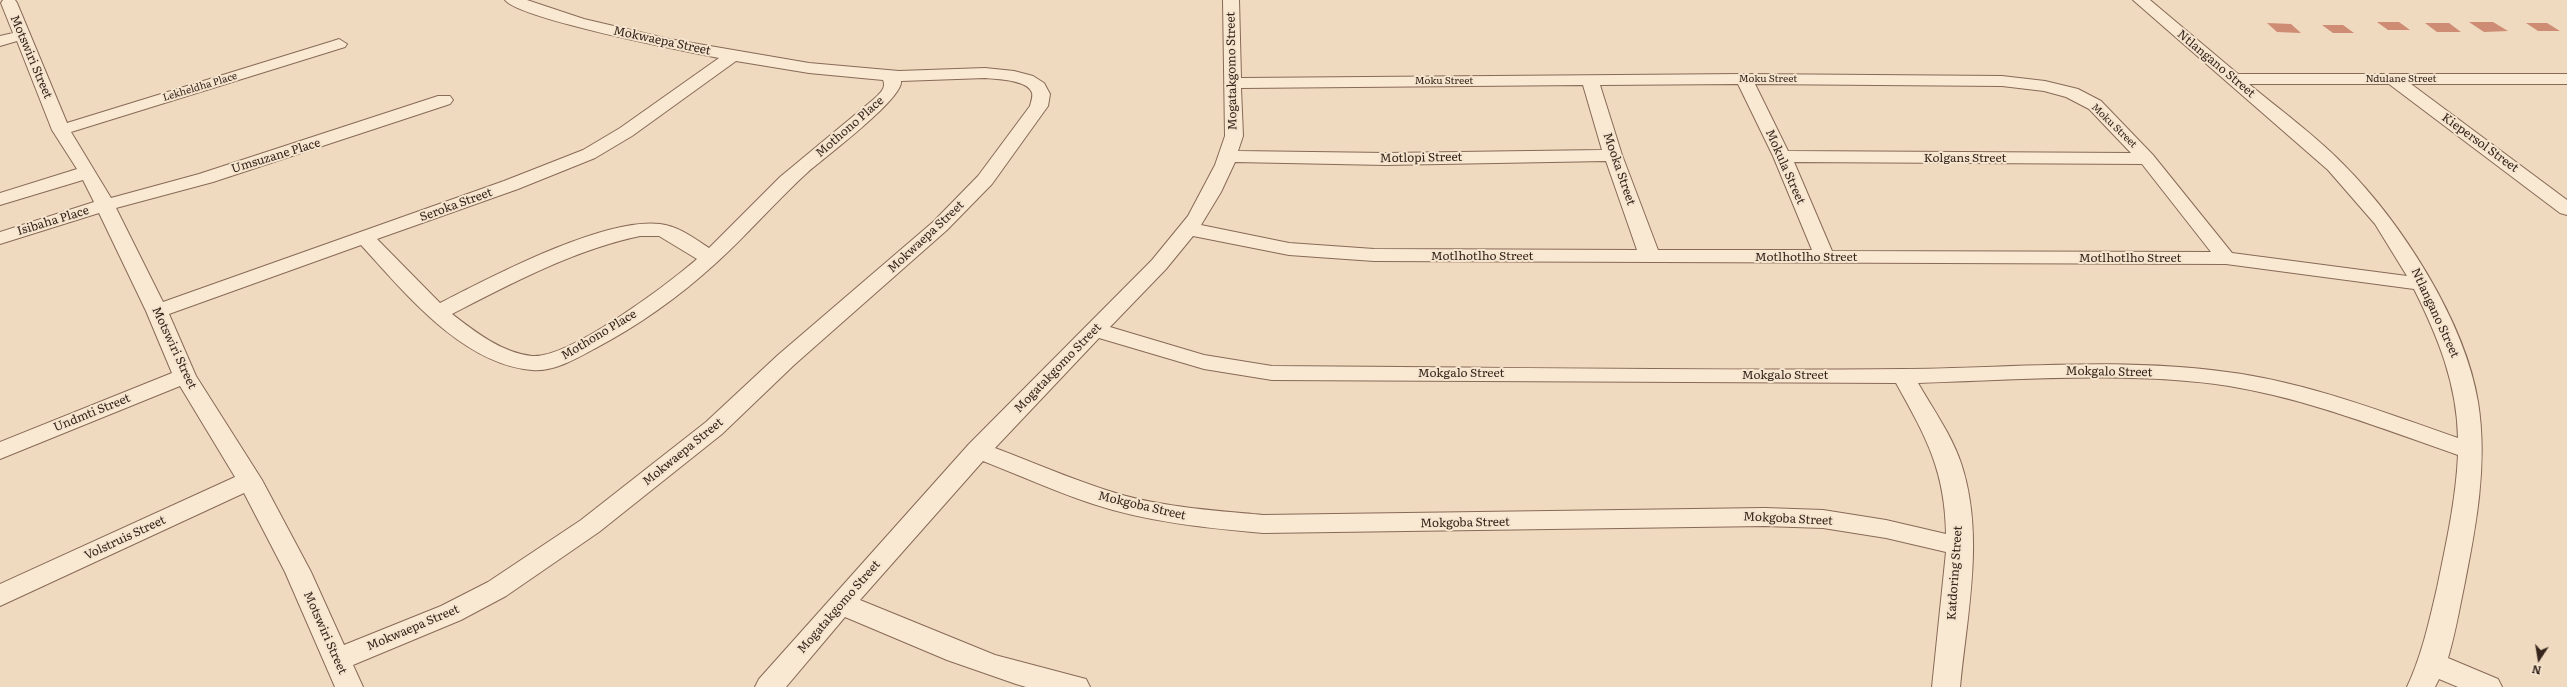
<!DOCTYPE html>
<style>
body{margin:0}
#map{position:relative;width:2567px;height:687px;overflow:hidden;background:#efd9bf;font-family:Literata,serif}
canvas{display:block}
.north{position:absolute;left:2519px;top:639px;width:40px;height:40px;-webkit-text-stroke:3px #f6e5ce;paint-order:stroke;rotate:192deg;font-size:11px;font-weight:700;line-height:16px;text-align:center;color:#36251c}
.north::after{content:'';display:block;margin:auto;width:14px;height:18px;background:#36251c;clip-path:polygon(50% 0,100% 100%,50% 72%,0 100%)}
</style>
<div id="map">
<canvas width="2567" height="687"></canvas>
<div class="north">N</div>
</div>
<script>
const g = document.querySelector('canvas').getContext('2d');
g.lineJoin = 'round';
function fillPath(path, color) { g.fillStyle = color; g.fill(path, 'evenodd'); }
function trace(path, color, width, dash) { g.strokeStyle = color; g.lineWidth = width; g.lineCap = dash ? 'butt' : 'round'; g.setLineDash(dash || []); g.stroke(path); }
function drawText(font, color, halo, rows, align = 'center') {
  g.font = font + ' Literata,serif'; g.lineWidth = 4; g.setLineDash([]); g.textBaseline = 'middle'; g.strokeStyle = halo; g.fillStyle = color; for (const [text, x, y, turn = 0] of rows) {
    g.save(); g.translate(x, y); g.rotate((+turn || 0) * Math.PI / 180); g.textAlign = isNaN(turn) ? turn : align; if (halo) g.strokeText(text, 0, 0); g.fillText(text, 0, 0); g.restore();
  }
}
fillPath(new Path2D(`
 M2377 22H2399L2410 30H2388Z
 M2469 22H2493L2508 31 2484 32Z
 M2267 23 2291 24 2301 33 2277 32Z
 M2425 23H2449L2461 32H2437Z
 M2526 23H2547L2560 31H2538Z
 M2322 25H2343L2354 33H2333Z`), '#ce8c74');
const street = new Path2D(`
 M3 0H15L17 3 67 123 333 41 339 39 347 44 345 47 71 132 111 198 199 174 438 96H450L453 100 450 104 213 182 116 208 163 302 504 181 583 150 620 128 719 58C688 52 519 19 505 0H527L584 19 669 39 809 63 899 71 985 68 1014 71 1033 76 1044 83 1050 94 1048 106 992 184 947 230 794 365 722 434 599 532 506 596 461 620 353 665 363 687H335L285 572 244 493 0 606V584L235 477 180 386 0 459V442L172 373 146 311 99 213 0 244V232L94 202 83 180 0 205V193L77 169 52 130 17 41 0 46V36L13 33 1 3ZM736 61 809 73 883 80C887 88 879 94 874 99L780 177 709 248C694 238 678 226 660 224 604 217 491 277 440 303L377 239 518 189 595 158 632 136ZM985 78C996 79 1029 80 1032 93 1033 97 1031 102 1030 106L978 176 933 222 778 355 706 422 581 520 488 582 441 606 344 645 311 572 262 480 196 376 169 314 361 245C405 293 462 364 532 370 553 372 576 359 594 349 638 326 680 296 716 263 748 234 776 201 808 172 824 158 904 98 901 81ZM640 236H659L697 259C668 284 569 359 532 356 502 353 474 331 452 314 512 283 574 250 640 236Z
 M1223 0H1239L1241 78 1744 74 2002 76 2045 81 2078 89 2101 101 2153 155 2232 253 2407 276 2375 224 2328 170 2133 0H2150L2238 74H2567V84H2411L2567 200V215L2560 213 2389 84H2249C2280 110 2315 135 2343 164 2401 222 2465 321 2478 402 2488 464 2476 527 2464 587 2459 611 2455 635 2448 658L2498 679 2502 687H2458L2439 679 2435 687H2407C2422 655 2429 622 2437 588 2446 544 2456 500 2458 455 2383 429 2308 399 2229 386 2131 371 2018 380 1918 383 1933 409 1951 434 1961 463 1985 535 1967 614 1960 687H1932L1946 552 1886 538 1823 528 1765 526 1263 533C1206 528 1148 522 1093 504 1056 492 1019 475 983 461L860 600 995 655 1086 679 1090 687H1026L1016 684 947 660 845 617 786 687H755L759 679 969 444 1152 260 1188 216 1215 165 1225 136ZM1738 84 1773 156 1812 250H1658L1622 155 1600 85ZM1755 84 2002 86 2044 91 2066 97 2089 109 2131 153 1788 151ZM1583 85 1602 150 1386 153 1238 151 1243 136 1241 88ZM1606 161 1637 250 1374 249 1289 243 1201 225 1221 192 1235 162 1386 165ZM1794 162 2142 164 2211 252 1832 251ZM1193 236 1289 255 1374 261 2226 264 2414 289C2438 337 2457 384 2458 438 2383 412 2306 382 2227 372 2120 357 2011 368 1903 369 1693 371 1482 367 1272 366L1204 355 1110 327 1166 269ZM1099 338 1204 369 1272 380 1896 383C1926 437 1945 470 1946 534L1886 520 1823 510 1765 508 1263 515C1211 510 1156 507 1106 490 1069 478 1032 462 995 448Z`);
trace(street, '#876a57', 2);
fillPath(street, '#f9e8d2');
drawText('10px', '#36251c', '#f6e5ce', [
 ["Moku Street",1768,79],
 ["Ndulane Street",2401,79],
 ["Moku Street",1444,81],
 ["Lekheldha Place",200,87,-17],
 ["Moku Street",2114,126,44]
]);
drawText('12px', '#36251c', '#f6e5ce', [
 ["Mokwaepa Street",662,41,12],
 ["Motswiri Street",31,57,67],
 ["Ntlangano Street",2216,64,40],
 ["Mogatakgomo Street",1232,71,-91],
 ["Mothono Place",850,127,-41],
 ["Kiepersol Street",2480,143,36],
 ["Umsuzane Place",276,156,-17],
 ["Motlopi Street",1421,158,-1],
 ["Kolgans Street",1965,158],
 ["Mokula Street",1785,167,66],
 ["Mooka Street",1619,169,71],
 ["Seroka Street",456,205,-20],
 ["Isibaha Place",53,221,-17],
 ["Mokwaepa Street",926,237,-43],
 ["Motlhotlho Street",1482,256],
 ["Motlhotlho Street",1806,257],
 ["Motlhotlho Street",2130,258],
 ["Ntlangano Street",2435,313,65],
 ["Mothono Place",599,335,-31],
 ["Motswiri Street",174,348,65],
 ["Mogatakgomo Street",1058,368,-46],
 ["Mokgalo Street",2109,372,1],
 ["Mokgalo Street",1461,373],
 ["Mokgalo Street",1785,375],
 ["Undmti Street",92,413,-22],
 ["Mokwaepa Street",683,452,-39],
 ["Mokgoba Street",1142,506,13],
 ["Mokgoba Street",1788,519,3],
 ["Mokgoba Street",1465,523,-1],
 ["Volstruis Street",125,538,-25],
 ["Katdoring Street",1955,573,-86],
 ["Mogatakgomo Street",839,607,-49],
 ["Mokwaepa Street",413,628,-23],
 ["Motswiri Street",325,633,66]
]);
</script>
